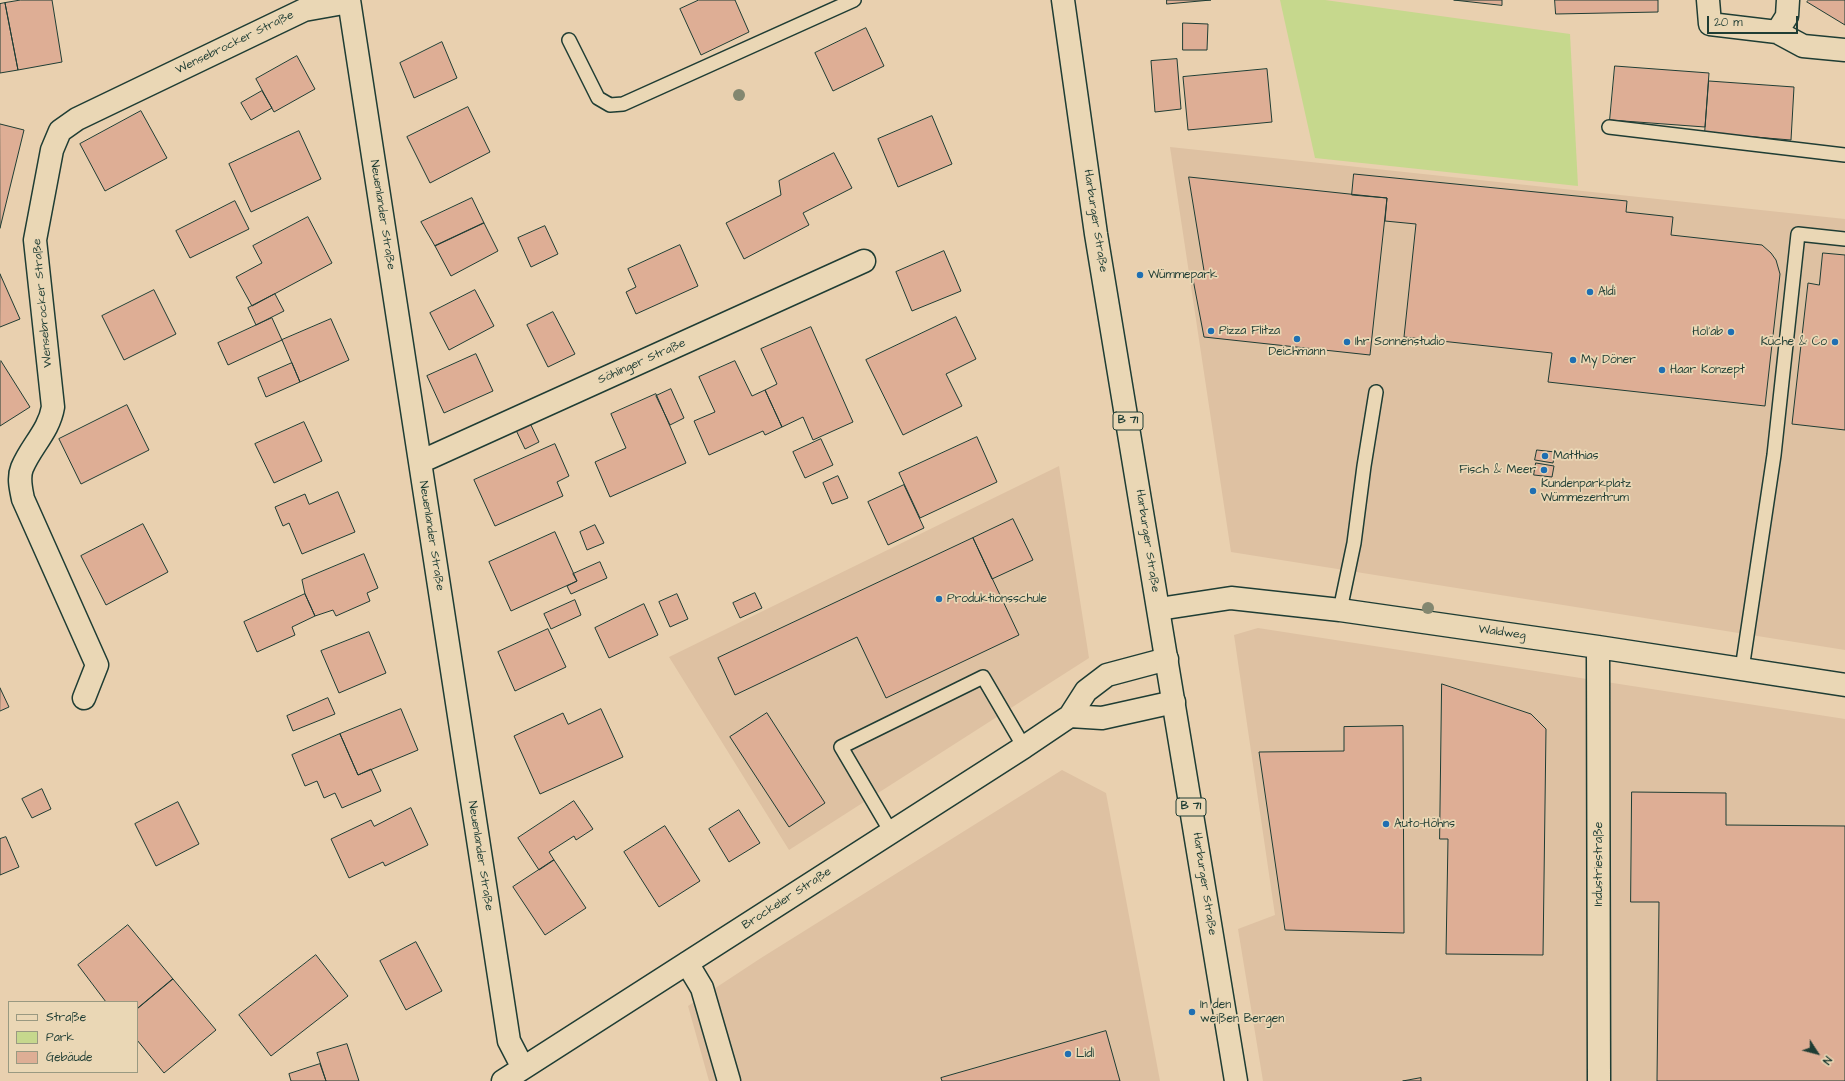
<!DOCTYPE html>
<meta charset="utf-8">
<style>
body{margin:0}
#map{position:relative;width:1845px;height:1081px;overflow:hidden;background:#e9d0af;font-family:"Architects Daughter",sans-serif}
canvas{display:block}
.legend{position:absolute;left:8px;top:1001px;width:130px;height:72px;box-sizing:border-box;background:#ead7b5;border:1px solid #999981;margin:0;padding:5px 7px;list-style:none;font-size:12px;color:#1f3d34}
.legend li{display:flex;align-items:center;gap:8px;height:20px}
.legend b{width:20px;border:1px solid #999981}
.north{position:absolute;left:1797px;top:1033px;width:40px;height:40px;-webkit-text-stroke:3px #ead7b5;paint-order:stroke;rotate:126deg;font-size:11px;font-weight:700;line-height:16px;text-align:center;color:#1f3d34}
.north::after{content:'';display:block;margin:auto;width:14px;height:18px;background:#1f3d34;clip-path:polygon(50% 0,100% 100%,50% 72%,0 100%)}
.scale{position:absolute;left:1707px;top:16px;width:91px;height:18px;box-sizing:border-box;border:2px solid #1f3d34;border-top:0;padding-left:5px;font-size:12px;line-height:14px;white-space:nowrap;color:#1f3d34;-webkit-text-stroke:3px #ead7b5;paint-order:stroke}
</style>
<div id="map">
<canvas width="1845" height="1081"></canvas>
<ul class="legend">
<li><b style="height:5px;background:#ead7b5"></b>Straße</li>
<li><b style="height:11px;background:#c6d88d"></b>Park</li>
<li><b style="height:11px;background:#deae95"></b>Gebäude</li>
</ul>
<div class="north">N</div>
<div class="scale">20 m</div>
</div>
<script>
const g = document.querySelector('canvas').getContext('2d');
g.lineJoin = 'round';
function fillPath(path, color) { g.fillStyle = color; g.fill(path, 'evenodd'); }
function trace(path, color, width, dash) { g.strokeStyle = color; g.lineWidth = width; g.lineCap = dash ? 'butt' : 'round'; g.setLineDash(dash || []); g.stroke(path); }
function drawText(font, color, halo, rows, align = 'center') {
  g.font = font + ' "Architects Daughter",sans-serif'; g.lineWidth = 3.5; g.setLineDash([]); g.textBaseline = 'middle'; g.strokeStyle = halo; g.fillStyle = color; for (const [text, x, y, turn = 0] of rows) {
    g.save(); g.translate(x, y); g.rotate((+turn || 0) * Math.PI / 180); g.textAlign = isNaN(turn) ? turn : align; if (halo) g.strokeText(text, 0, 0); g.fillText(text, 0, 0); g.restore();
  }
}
fillPath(new Path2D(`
 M1170 147 1845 219V650L1231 552Z
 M1059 466 1089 658 789 850 669 657Z
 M1258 628 1845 719V1081H1263L1238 929 1275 915 1234 635Z
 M1062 770 1106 793 1160 1081H709L688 1006 761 958Z`), '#dec1a2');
fillPath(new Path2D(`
 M1280 0H1325L1570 34 1578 186 1315 158Z`), '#c6d88d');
const building = new Path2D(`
 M21 0H52L62 62 18 70 5 3Z
 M699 0H735L749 32 701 55 680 9Z
 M1167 0H1211L1167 4Z
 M1454 0H1502V5Z
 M1555 0H1658V12L1556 14Z
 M1809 0H1845V25L1807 2Z
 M5 3 18 70 0 73V4Z
 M1183 23 1208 24 1207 50H1183Z
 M866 28 884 66 833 91 815 53Z
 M442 42 457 78 414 98 400 63Z
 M297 56 315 89 274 112 256 79Z
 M1177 59 1181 109 1155 112 1151 61Z
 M1615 66 1709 73 1705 127 1610 120Z
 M1267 69 1272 122 1188 130 1183 77Z
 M1709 81 1794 87 1791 140 1705 133Z
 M262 91 272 108 251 120 241 103Z
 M468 107 490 152 430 183 407 137Z
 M141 111 167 158 105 191 80 144Z
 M932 116 952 164 898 187 878 139Z
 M0 124 24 130 0 228Z
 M299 131 321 179 251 212 229 164Z
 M834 153 852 188 803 213 809 225 744 259 726 223 781 195 779 181Z
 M1354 174 1627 201 1626 212 1673 217 1671 235 1762 245 1771 253 1776 260 1780 274 1765 406 1548 382 1552 353 1404 337 1416 224 1385 221 1387 198 1352 195Z
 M1189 177 1387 198 1370 355 1204 337 1192 274 1204 273Z
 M472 198 484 223 435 246 421 222Z
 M235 201 249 229 190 258 176 231Z
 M308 217 332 263 252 306 236 277 262 263 253 246Z
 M484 223 498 251 451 276 435 246Z
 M545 226 558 254 531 267 518 238Z
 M680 245 698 286 636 314 626 292 636 287 628 269Z
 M944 251 961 291 912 311 896 272Z
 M1823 253 1845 255V430L1792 424 1808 283 1819 285Z
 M0 274 20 319 0 327Z
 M154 290 176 334 124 360 102 316Z
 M475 290 494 326 449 350 430 313Z
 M275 294 284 311 256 325 248 308Z
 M553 312 575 354 548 367 527 325Z
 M956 317 976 359 946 374 962 406 903 435 866 360Z
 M272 318 282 340 228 365 218 343Z
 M331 319 349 360 300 382 282 340Z
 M811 327 853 422 813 440 803 417 782 427 765 390 777 384 761 349Z
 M476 354 493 391 444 413 427 376Z
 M1 361 30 407 0 426V362Z
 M735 361 752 396 765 390 782 427 765 435 763 431 709 455 694 421 715 412 699 377Z
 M292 363 300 382 266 397 258 378Z
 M671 389 684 418 670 425 656 396Z
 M656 394 686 463 610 497 595 462 626 448 611 414Z
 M127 405 149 450 81 484 59 439Z
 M529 421 539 442 525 449 515 428Z
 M304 422 322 461 274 483 255 444Z
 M977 437 997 482 920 518 899 473Z
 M821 439 833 465 805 478 793 452Z
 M555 444 569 476 557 482 563 496 495 526 474 480Z
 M1537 450 1555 452 1553 463 1535 460Z
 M1536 463 1554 466 1552 477 1534 475Z
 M838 476 848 498 832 504 823 483Z
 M904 485 924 528 888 545 868 502Z
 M338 492 355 532 302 554 289 523 283 526 275 507 305 494 309 504Z
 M1013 519 1033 560 992 579 973 538Z
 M143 524 168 572 106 605 81 556Z
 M595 525 604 543 587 550 580 532Z
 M555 532 577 581 511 611 489 562Z
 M973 538 1019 635 886 698 857 637 735 695 718 658Z
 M364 554 378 588 367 593 370 601 336 616 333 610 315 616 305 594 302 580Z
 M600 562 607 578 571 594 567 586 577 581 573 574Z
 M755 593 762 608 740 618 733 603Z
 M305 594 315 616 292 627 295 635 257 652 244 622Z
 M677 594 688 619 670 627 659 602Z
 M575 600 581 615 551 629 544 614Z
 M644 604 658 635 609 658 595 628Z
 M548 629 566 667 515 691 498 652Z
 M369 632 386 673 339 693 321 651Z
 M1442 684 1531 714 1546 729 1543 955 1446 954 1448 839H1440Z
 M0 688 9 707 0 711Z
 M328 698 335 714 293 731 287 716Z
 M401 709 418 750 358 775 340 734Z
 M601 709 623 757 540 794 514 736 563 713 568 724Z
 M767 713 825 803 789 827 730 737Z
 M1403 726 1404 933 1285 930 1259 752 1344 751V727Z
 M340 734 358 775 371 769 381 791 342 808 335 793 324 798 317 781 305 786 292 755Z
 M42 789 51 809 32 818 22 799Z
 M1632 792 1726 793V825L1845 826V1081H1657L1659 902H1631Z
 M574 801 593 829 576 840 574 836 549 852 554 860 539 870 518 838Z
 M178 802 199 844 156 866 135 824Z
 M411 808 428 845 385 866 383 862 349 878 331 839 371 820 374 826Z
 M739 810 760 843 729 862 709 829Z
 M665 826 700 881 659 907 624 852Z
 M6 837 19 867 0 875V839Z
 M554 860 586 908 545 935 513 887Z
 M128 925 173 979 137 1009V1002H106L78 965Z
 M416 942 442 991 406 1010 380 961Z
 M316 955 348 996 271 1056 239 1015Z
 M173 979 216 1030 164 1073 137 1040V1009Z
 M1106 1031 1120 1081H942L941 1078Z
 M347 1044 359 1081H326L317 1053Z
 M320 1064 326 1081H291L289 1074Z
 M1421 1078V1081H1403Z`);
fillPath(building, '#deae95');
trace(building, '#1f3d34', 1);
const service = new Path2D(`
 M569 40 598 98 610 105 623 104 854 0
 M1609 127 1845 155
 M1340 610 1354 543 1364 466 1376 392
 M1742 669 1774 455 1798 234 1845 239
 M891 832 841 747 983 677 1024 747`);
const minor = new Path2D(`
 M349 0 509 1041 523 1068
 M1708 0 1710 24 1777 32 1787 16 1788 0
 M1777 32 1803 46 1845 50
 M420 462 864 261
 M1159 609 1231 598 1340 610 1598 647 1845 685
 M1598 647 1599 1081
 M84 698 97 665 23 499C21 489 18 478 22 468 31 446 49 431 53 407L35 240 52 150 60 131 77 119 304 10 349 2
 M1070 716 1102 718 1174 702
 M687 963 702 988 729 1081
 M503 1081 1024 747 1070 716 1086 691 1107 675 1167 659`);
const primary = new Path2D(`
 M1063 0 1096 234 1236 1081`);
trace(service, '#1f3d34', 16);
trace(minor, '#1f3d34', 25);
trace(primary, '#1f3d34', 25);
trace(service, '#ead7b5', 13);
trace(minor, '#ead7b5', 22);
trace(primary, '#ead7b5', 22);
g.fillStyle = '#838770';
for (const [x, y] of [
 [739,95],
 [1428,608]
]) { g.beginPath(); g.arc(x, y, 6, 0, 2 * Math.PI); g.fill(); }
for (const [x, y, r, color] of [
 [1140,275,4,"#1f6fb2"],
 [1590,292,4,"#1f6fb2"],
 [1211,331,4,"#1f6fb2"],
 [1731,332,4,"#1f6fb2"],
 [1297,339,4,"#1f6fb2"],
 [1347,342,4,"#1f6fb2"],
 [1835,342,4,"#1f6fb2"],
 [1573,360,4,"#1f6fb2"],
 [1662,370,4,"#1f6fb2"],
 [1545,456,4,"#1f6fb2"],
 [1544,470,4,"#1f6fb2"],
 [1533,491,4,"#1f6fb2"],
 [939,599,4,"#1f6fb2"],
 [1386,824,4,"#1f6fb2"],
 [1192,1012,4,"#1f6fb2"],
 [1068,1054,4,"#1f6fb2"]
]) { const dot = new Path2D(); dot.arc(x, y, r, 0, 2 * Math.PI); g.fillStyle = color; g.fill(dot); trace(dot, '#ead7b5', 1.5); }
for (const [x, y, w] of [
 [1128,421,30],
 [1191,807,30]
]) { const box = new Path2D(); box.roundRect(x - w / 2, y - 9, w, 18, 3); g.fillStyle = '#ead7b5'; g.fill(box); trace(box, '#1f3d34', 1); }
drawText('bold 11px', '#1f3d34', null, [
 ["B 71",1128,421],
 ["B 71",1191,807]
]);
drawText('12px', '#1f3d34', '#ead7b5', [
 ["Wensebrocker Straße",235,43,-26],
 ["Neuenlander Straße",382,215,81],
 ["Harburger Straße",1095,221,81],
 ["Wensebrocker Straße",43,303,-95],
 ["Söhlinger Straße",642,362,-24],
 ["Neuenlander Straße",431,536,81],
 ["Harburger Straße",1147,541,81],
 ["Waldweg",1502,633,8],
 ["Neuenlander Straße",480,856,81],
 ["Industriestraße",1599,864,-90],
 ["Harburger Straße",1204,884,81],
 ["Brockeler Straße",787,899,-33]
]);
drawText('12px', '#1f3d34', '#ead7b5', [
 ["Wümmepark",1148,275],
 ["Aldi",1598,292],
 ["Pizza Flitza",1219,331],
 ["Hol'ab",1723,332,"right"],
 ["Ihr Sonnenstudio",1355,342],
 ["Küche & Co",1827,342,"right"],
 ["Deichmann",1297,352,"center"],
 ["My Döner",1581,360],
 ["Haar Konzept",1670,370],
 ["Matthias",1553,456],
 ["Fisch & Meer",1536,470,"right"],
 ["Kundenparkplatz",1541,484],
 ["Wümmezentrum",1541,498],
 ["Produktionsschule",947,599],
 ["Auto-Höhns",1394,824],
 ["In den",1200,1005],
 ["weißen Bergen",1200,1019],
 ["Lidl",1076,1054]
], 'left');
</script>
